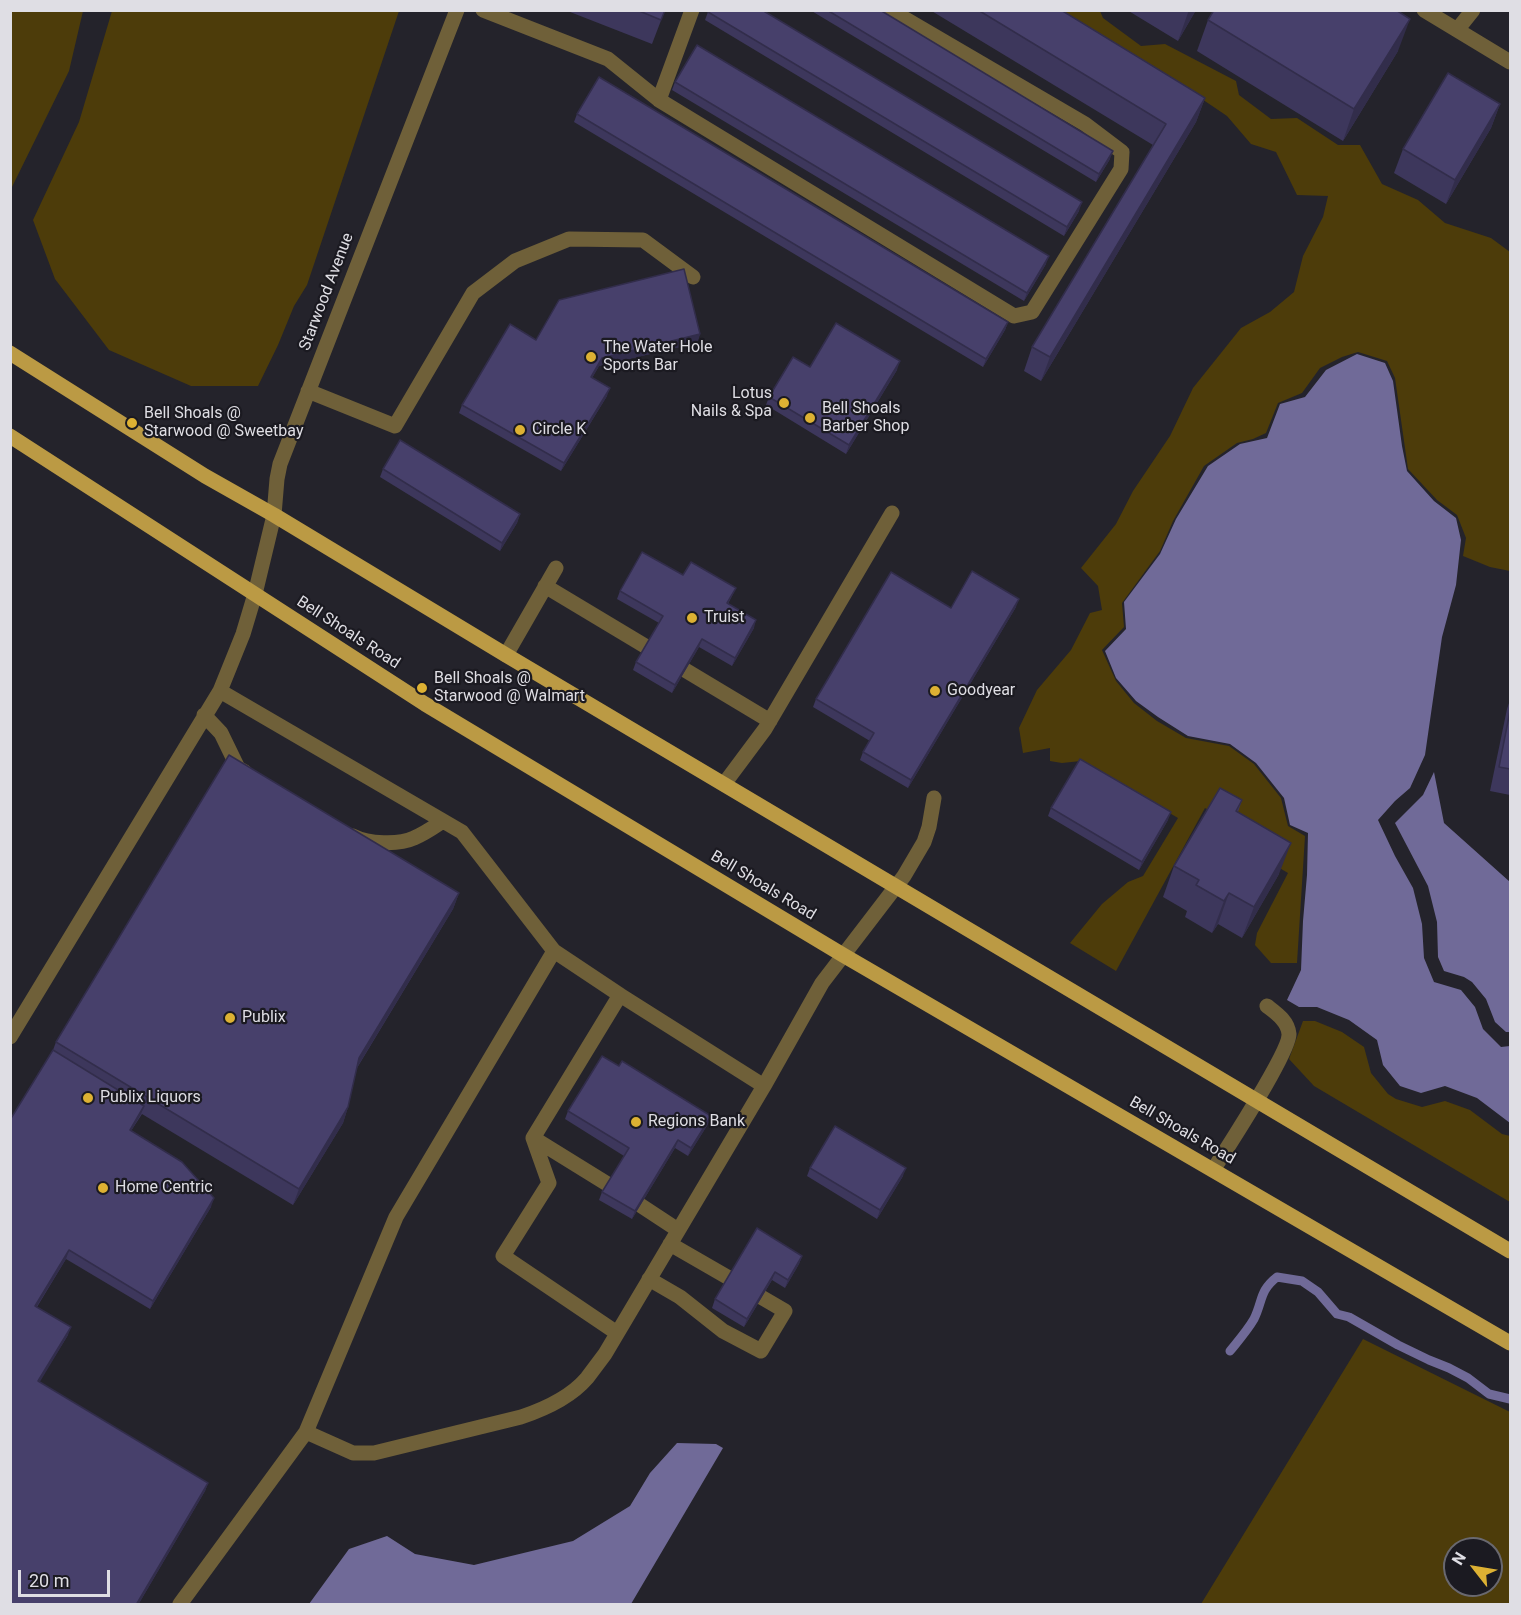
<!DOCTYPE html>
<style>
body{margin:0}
#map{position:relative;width:1521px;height:1615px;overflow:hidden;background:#24232b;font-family:Roboto,sans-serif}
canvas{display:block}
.frame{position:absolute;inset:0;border:12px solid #dfdee4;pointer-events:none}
.north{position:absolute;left:1443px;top:1537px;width:60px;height:60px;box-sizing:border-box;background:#1b1a21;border:2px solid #69686f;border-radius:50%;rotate:301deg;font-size:16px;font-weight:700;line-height:24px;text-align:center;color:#dfdee4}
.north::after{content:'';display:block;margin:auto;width:21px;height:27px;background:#ddb133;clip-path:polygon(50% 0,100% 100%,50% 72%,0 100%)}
.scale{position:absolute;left:18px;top:1570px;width:92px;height:27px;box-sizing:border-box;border:3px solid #dfdee4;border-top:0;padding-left:8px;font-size:18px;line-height:21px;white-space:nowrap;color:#dfdee4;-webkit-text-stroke:4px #1b1a21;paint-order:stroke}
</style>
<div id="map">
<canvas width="1521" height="1615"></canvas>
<div class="frame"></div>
<div class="north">N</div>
<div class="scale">20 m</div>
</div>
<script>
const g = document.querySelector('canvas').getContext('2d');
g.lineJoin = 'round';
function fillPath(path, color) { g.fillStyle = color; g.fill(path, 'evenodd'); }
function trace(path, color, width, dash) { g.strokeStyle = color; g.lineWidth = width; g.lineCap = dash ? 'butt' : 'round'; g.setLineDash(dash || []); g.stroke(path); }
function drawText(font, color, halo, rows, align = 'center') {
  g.font = font + ' Roboto,sans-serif'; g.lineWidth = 4.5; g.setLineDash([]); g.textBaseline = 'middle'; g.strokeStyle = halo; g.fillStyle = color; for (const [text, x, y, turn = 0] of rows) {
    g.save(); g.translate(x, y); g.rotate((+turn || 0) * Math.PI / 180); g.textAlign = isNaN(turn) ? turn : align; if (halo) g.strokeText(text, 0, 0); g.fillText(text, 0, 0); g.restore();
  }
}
fillPath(new Path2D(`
 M11 10 83 11 69 71 11 189Z
 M112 11H399L307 285 294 306 278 345 258 386H191L109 350 55 279 33 220 79 122Z
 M1030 11H1100L1103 18 1141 46 1165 44 1236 81 1239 95 1271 119 1297 118 1338 145H1360L1382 184 1418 200 1445 223 1491 238 1510 252V571L1490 567 1463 556 1466 538 1457 515 1437 500 1408 469 1395 378 1387 361 1358 352 1342 357 1320 368 1302 393 1278 403 1266 433 1253 439 1237 443 1204 466 1173 521 1160 551 1122 603 1124 627 1102 650 1116 681 1134 703 1157 721 1186 738 1229 746 1254 764 1281 798 1288 826 1305 836 1297 963H1271L1255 945 1257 933 1288 873 1232 840 1231 823 1205 808 1116 971 1070 943 1102 904 1128 882 1143 876 1178 818 1081 761 1062 763 1050 761V748L1023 753 1019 728 1037 690 1071 650 1090 613 1102 610 1098 586 1081 568 1116 524 1133 491 1170 436 1193 388 1241 328 1270 312 1294 292 1303 256 1323 217 1328 196 1297 195 1276 152 1251 144 1227 116 1193 93Z
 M1303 1021H1315L1342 1032 1364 1047 1371 1073 1388 1094 1396 1099 1422 1107 1445 1101 1470 1110 1502 1134 1510 1136V1202L1314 1086 1289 1059Z
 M1363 1339 1510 1412V1604H1201ZM1455 1549H1491V1585H1455Z`), '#4d3c0a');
fillPath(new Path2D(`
 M1357 354 1385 363 1393 381 1402 446 1407 471 1434 501 1456 518 1461 540 1456 585 1442 637 1425 755 1410 788 1395 801 1378 820 1395 856 1413 888 1422 924 1424 958 1434 982 1461 990 1475 1007 1483 1029 1501 1047 1510 1046V1123L1477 1098 1445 1086 1421 1093 1400 1086 1383 1065 1377 1040 1349 1020 1317 1007H1299L1287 1000 1301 970 1303 921 1307 875 1308 833 1290 825 1284 798 1256 763 1230 744 1188 736 1158 717 1136 701 1116 678 1105 651 1126 629 1124 602 1160 554 1176 519 1208 466 1240 444 1267 438 1280 404 1305 397 1326 370Z
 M1434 772 1444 823 1510 882V1032H1506L1495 1022 1486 999 1472 982 1464 977 1444 971 1438 957 1437 922 1428 886 1395 823 1423 795Z
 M677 1443 716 1444 723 1448 631 1604H309L349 1549 387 1536 415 1554 474 1565 573 1541 630 1506 650 1473Z`), '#706a98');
trace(new Path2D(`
 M1230 1351C1238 1341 1247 1331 1254 1319 1263 1301 1259 1291 1277 1277L1302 1281 1318 1292 1337 1314 1349 1317 1398 1345 1429 1360 1449 1368 1468 1378 1489 1394 1510 1399`), '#706a98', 9);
trace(new Path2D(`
 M483 10 608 59 659 100 1014 316 1032 312 1121 169 1122 152 1085 124 890 10
 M1424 10 1510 62
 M1457 30 1473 10
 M659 100 692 10
 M308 391 395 426 473 293 515 261 569 239 643 240 693 277
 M545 586 770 721
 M506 655 556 568
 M204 715 221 733 238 768 245 772
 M724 784 765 729 892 513
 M353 836C368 844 399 845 414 838 424 834 434 827 443 821
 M554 951 620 995 764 1086
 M10 1037 220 691 243 634 255 594 274 515 277 479 280 464 457 10
 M533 1138 549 1183 503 1256 617 1333
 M533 1138 620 995
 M533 1138 609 1185
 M1213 1170C1226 1150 1290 1051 1289 1034 1288 1021 1276 1013 1267 1006
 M640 1205 678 1230
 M670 1244 729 1278
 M649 1279 680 1297 723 1331 761 1351 785 1311 761 1297
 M306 1432 353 1453H374L521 1417C545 1409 570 1398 587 1378 593 1370 599 1362 605 1354L764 1086 822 983 904 876 924 842 929 827 934 798
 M180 1604 306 1432 396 1217 554 951 462 832 220 691`), '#6f6039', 15);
trace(new Path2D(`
 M10 353 205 476 274 515 506 655 1510 1251
 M10 436 425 704 843 955 1510 1343`), '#bb9a44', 15);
fillPath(new Path2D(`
 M565 10H665L652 44Z
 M810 10H880L1110 159 1096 182Z
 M930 10H1061L1205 98 1196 122 1041 381 1024 371 1032 347 1153 145Z
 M1127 10H1196L1178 41Z
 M708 12 1079 211 1064 236 705 20Z
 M1208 20 1398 51 1343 141 1197 51Z
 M675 82 1046 264 1024 301 672 90Z
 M1500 104 1491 128 1446 204 1394 173 1403 149Z
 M577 114 1008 322 1005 330 983 367 574 122Z
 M700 334 697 343 599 366 592 378 607 396 561 471 459 413 462 405 536 340Z
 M810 367 897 370 846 454 766 405 769 397Z
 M383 469 520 514 517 523 500 551 380 477Z
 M736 588 728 604 754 628 732 666 699 647 672 693 633 670 636 662 659 623 617 599 620 591Z
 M1016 607 908 788 860 760 863 752 870 741 813 707 816 699 951 608Z
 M1510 700V795L1490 791 1507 709Z
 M1242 800 1238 812 1279 874 1242 938 1218 924 1212 933 1185 917 1187 911 1163 897 1174 866Z
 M1051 808 1168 820 1139 870 1048 816Z
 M459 893 453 909 357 1068 348 1107 343 1123 293 1205 142 1114 131 1131 211 1207 150 1309 66 1259 37 1307 68 1335 39 1382 208 1483 205 1491 138 1605H10L53 1050 56 1042Z
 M619 1066 711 1116 708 1124 688 1156 675 1148 632 1219 599 1200 602 1192 624 1156 565 1119 568 1111Z
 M810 1168 903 1176 877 1219 807 1176Z
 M802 1256 799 1264 785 1288 772 1280 744 1327 712 1308 715 1299Z`), '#3d375c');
fillPath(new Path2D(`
 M1189 10H1196L1178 41Z
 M1410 19 1398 51 1343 141 1354 109Z
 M1205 98 1196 122 1041 381 1050 357Z
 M1500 104 1491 128 1446 204 1455 180Z
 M1113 151 1110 159 1096 182 1099 174Z
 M1082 202 1079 211 1064 236 1067 227Z
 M1049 256 1046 264 1024 301 1027 293Z
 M1008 322 1005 330 983 367 986 359Z
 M700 334 697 343 599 366 588 385 591 377 602 358Z
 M900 361 897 370 846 454 849 445Z
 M610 388 607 396 561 471 564 463Z
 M520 514 517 523 500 551 502 543Z
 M1019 599 1016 607 908 788 911 780Z
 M756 620 754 628 732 666 735 658Z
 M702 639 699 647 672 693 675 685Z
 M1171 812 1168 820 1139 870 1142 862Z
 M1291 843 1279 874 1242 938 1254 907Z
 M459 893 453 909 353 1074 359 1058Z
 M1229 893 1218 924 1212 933 1224 901Z
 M144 1106 141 1114 127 1138 130 1130Z
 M348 1107 343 1123 293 1205 299 1189Z
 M711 1116 708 1124 688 1156 691 1148Z
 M678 1140 675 1148 632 1219 635 1211Z
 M906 1168 903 1176 877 1219 880 1210Z
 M214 1198 211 1207 150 1309 153 1301Z
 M69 1250 66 1259 32 1314 35 1306Z
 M802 1256 799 1264 785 1288 788 1280Z
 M775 1272 772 1280 744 1327 747 1319Z
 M71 1327 68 1335 35 1390 38 1381Z
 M208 1483 205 1491 138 1605H136Z`), '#322d4b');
const building = new Path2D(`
 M637 10H665L661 20Z
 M709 10H762L1082 202 1067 227 708 12Z
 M827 10H880L1113 151 1099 174Z
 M978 10H1061L1205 98 1050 357 1032 347 1166 124Z
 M1214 10H1396L1410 19 1354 109 1208 20Z
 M697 45 1049 256 1027 293 675 82Z
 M1448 73 1500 104 1455 180 1403 149Z
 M599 77 1008 322 986 359 577 114Z
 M684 269 700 334 602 358 591 377 610 388 564 463 462 405 510 324 536 340 559 300Z
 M836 323 900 361 849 445 769 397 793 357 810 367Z
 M400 440 520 514 502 543 383 469Z
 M642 552 683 575 691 562 736 588 727 603 756 620 735 658 702 639 675 685 636 662 663 616 620 591Z
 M972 571 1019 599 911 780 863 752 874 733 816 699 891 572 951 608Z
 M1510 711V769L1499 767Z
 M229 755 459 893 359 1058 348 1107 299 1189 56 1042Z
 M1080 759 1171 812 1142 862 1051 808Z
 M1220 788 1242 800 1236 811 1291 843 1254 907 1229 893 1224 901 1196 885 1199 880 1174 866Z
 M53 1050 144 1106 130 1130 182 1162 214 1198 153 1301 69 1250 35 1306 71 1327 38 1381 208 1483 136 1605H10V1120Z
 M602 1056 619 1066 622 1061 711 1116 691 1148 678 1140 635 1211 602 1192 629 1148 568 1111Z
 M835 1126 906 1168 880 1210 810 1168Z
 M757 1228 802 1256 788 1280 775 1272 747 1319 715 1299Z`);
fillPath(building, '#47406b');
trace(building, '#322d4b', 1.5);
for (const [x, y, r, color] of [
 [591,357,6,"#ddb133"],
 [784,403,6,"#ddb133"],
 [810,418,6,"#ddb133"],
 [132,423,6,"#ddb133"],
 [520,430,6,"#ddb133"],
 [692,618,6,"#ddb133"],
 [422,688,6,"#ddb133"],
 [935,691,6,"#ddb133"],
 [230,1018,6,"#ddb133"],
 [88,1098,6,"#ddb133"],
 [636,1122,6,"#ddb133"],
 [103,1188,6,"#ddb133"]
]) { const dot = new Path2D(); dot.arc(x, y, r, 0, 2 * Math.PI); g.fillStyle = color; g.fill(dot); trace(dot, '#1b1a21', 2); }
drawText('16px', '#dfdee4', '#1b1a21', [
 ["Starwood Avenue",327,292,-69],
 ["Bell Shoals Road",348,633,33],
 ["Bell Shoals Road",763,886,31],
 ["Bell Shoals Road",1182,1131,30]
]);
drawText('16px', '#dfdee4', '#1b1a21', [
 ["The Water Hole",603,348],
 ["Sports Bar",603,366],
 ["Lotus",772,394,"right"],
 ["Nails & Spa",772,412,"right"],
 ["Bell Shoals",822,409],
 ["Barber Shop",822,427],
 ["Bell Shoals @",144,414],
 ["Starwood @ Sweetbay",144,432],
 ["Circle K",532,430],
 ["Truist",704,618],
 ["Bell Shoals @",434,679],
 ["Starwood @ Walmart",434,697],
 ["Goodyear",947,691],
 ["Publix",242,1018],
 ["Publix Liquors",100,1098],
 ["Regions Bank",648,1122],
 ["Home Centric",115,1188]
], 'left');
</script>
